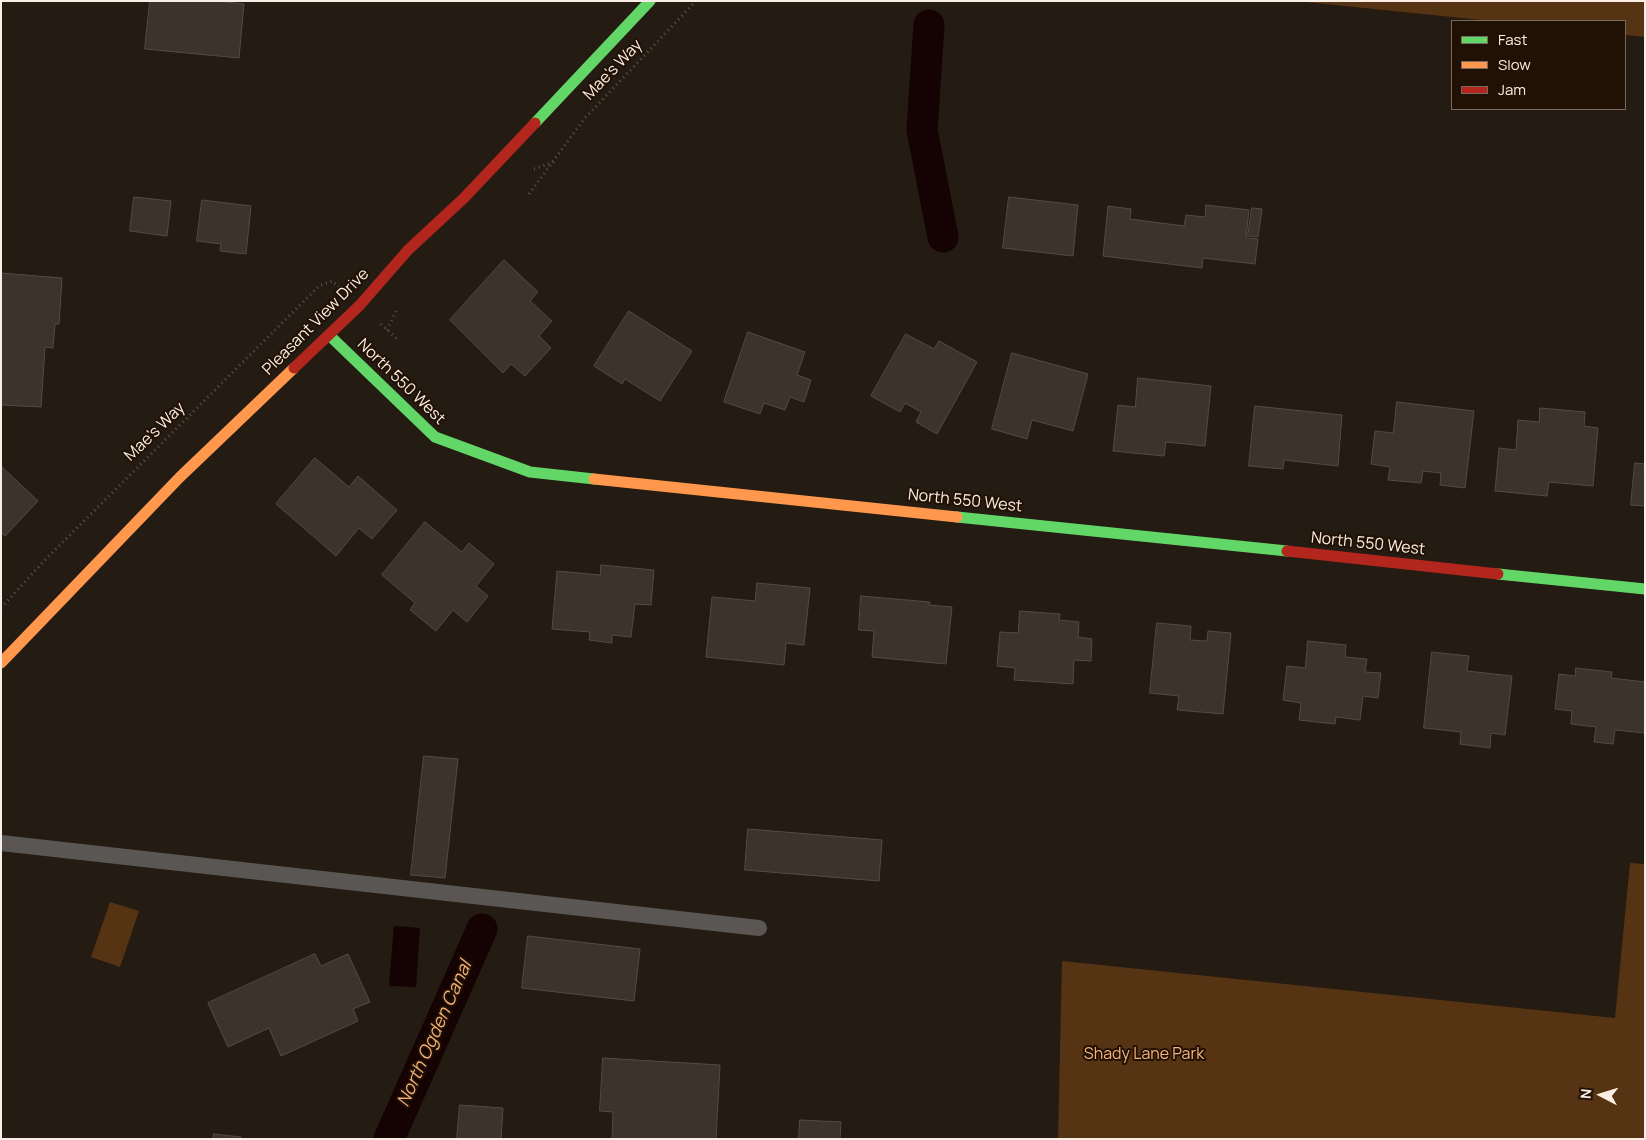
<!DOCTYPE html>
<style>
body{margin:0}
#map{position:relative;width:1646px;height:1140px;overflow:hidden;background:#241b12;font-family:Manrope,sans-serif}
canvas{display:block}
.frame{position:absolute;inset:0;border:2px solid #faeee4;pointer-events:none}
.legend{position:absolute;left:1451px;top:20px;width:175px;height:90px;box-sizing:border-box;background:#211104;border:1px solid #78695e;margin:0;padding:6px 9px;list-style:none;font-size:15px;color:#faeee4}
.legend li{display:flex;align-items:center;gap:10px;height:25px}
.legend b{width:25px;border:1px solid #78695e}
.north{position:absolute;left:1576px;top:1070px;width:50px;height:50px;-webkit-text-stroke:4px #211104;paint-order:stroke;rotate:275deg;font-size:14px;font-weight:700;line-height:20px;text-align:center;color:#faeee4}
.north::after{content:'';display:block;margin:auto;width:18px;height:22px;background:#faeee4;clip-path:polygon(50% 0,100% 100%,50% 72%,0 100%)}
</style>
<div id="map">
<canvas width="1646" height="1140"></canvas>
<div class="frame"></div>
<ul class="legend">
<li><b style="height:6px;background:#63d668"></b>Fast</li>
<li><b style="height:6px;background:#ff974d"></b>Slow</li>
<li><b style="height:6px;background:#b3261e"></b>Jam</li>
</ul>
<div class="north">N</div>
</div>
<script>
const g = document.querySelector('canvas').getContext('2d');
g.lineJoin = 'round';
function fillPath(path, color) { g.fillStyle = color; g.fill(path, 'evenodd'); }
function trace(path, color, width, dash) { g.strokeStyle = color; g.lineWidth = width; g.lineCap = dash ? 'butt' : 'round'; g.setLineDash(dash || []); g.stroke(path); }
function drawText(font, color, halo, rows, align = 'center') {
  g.font = font + ' Manrope,sans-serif'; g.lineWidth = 4; g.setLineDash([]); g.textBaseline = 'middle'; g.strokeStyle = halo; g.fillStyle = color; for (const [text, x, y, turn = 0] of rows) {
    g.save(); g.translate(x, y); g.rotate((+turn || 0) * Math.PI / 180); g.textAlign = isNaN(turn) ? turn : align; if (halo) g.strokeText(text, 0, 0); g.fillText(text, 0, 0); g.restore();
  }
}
fillPath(new Path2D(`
 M1296 1H1645V37L1625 35V21H1491Z
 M1630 863 1645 864V1139H1058L1062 961 1615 1018Z
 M110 902 139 911 120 967 91 957Z`), '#563313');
fillPath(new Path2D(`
 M394 926 420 928 416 987 389 986Z`), '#150202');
trace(new Path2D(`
 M929 25 922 130 943 237
 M389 1139 482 929`), '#150202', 31);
const building = new Path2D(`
 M150 1H218L244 4 239 58 145 49Z
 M134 197 171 201 167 236 130 231Z
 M1009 197 1078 205 1073 256 1003 248Z
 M202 200 251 206 246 254 220 251 221 244 197 241Z
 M1206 205 1249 210 1246 238 1258 239 1255 264 1203 258 1202 268 1103 256 1108 206 1131 209 1130 219 1184 226 1186 215 1205 217Z
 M1252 208 1262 209 1258 237 1248 236Z
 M504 260 538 292 530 301 552 321 539 336 551 348 525 376 511 364 503 373 450 320Z
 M1 273 62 278 59 324H55L53 348 45 347 41 407 1 405Z
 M629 311 692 351 660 401 625 379 622 384 594 366Z
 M748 332 805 352 797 375 811 380 804 402 790 397 785 410 764 403 760 414 724 402Z
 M906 334 934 349 939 341 977 362 937 434 916 422 921 412 905 403 900 412 871 396Z
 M1012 353 1088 374 1073 431 1032 420 1027 439 992 429Z
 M1138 378 1211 386 1205 446 1166 442 1164 456 1113 451 1118 405 1135 407Z
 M1397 402 1474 411 1465 488 1440 485 1441 473 1423 471 1421 483 1388 480 1390 467 1371 464 1375 431 1393 433Z
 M1255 406 1342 415 1338 466 1284 460 1283 469 1249 466Z
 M1540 408 1585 412 1584 426 1598 428 1593 486 1549 482 1547 496 1495 491 1499 448 1516 450 1518 420 1539 422Z
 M315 458 349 487 358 476 397 510 372 539 359 528 336 556 276 504Z
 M1635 463 1645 464V506L1631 505Z
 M1 466 38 501 5 536 1 532Z
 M425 522 462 552 469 543 494 564 476 586 488 596 467 622 453 610 436 631 410 610 415 603 382 575Z
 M601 565 654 570 651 605 635 604 631 637 612 635V643L589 640 590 632 552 629 557 571 600 575Z
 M757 583 810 588 804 645 786 643 784 665 706 657 712 597 755 601Z
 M861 596 930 602 929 605 952 607 946 664 872 657 874 631 859 630Z
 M1020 611 1060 614 1059 620 1079 622 1078 637 1092 639 1091 661 1074 660 1073 684 1014 680 1015 668 997 666 1000 632 1018 633Z
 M1157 623 1191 626 1190 640 1207 641 1208 631 1231 633 1223 714 1177 710 1179 696 1150 693Z
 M1308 641 1346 645 1345 657 1367 659 1365 672 1381 673 1378 698 1363 696 1360 720 1336 717 1335 724 1299 720 1301 703 1283 700 1287 666 1305 668Z
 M1432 652 1469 656 1467 671 1512 676 1505 735 1491 733 1490 748 1460 744 1461 732 1424 728Z
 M1576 668 1612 672 1611 678 1645 682V733L1615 730 1613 744 1594 742 1596 727 1571 724 1572 711 1555 709 1559 674 1575 676Z
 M424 756 458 759 445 878 411 875Z
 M748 829 882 840 879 881 745 870Z
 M528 936 640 949 634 1001 522 988Z
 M315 954 321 966 348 954 370 1002 353 1009 358 1021 281 1056 269 1028 228 1047 208 1003Z
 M603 1058 720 1065 716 1139H612L613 1112 600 1111Z
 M460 1105 503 1108 501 1139H457Z
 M800 1120 841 1122 840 1139H799Z
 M214 1134 241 1137V1139H213Z`);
fillPath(building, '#3b332c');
trace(building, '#544b44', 1);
trace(new Path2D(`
 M534 169 554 162
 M529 194 585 118 696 1
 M381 324 397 339
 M387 330 396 311
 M1 608 44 561 319 286 332 281 339 287`), '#5b5652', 3, [1, 4]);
trace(new Path2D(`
 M1 843 759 928`), '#5a5653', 16);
trace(new Path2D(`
 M535 123 650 1
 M329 335 435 437 530 472 594 479
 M957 517 1287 551
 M1498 574 1645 589`), '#63d668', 11);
trace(new Path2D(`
 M594 479 957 517
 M1 663 180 477 294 368`), '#ff974d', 11);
trace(new Path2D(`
 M294 368 360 305 408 250 464 198 535 123
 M1287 551 1498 574`), '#b3261e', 11);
drawText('16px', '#faeee4', '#211104', [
 ["Mae's Way",613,70,-46],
 ["Pleasant View Drive",316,322,-45],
 ["North 550 West",401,382,44],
 ["Mae's Way",155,432,-44],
 ["North 550 West",965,501,6],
 ["North 550 West",1368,544,6]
]);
drawText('16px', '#f9b37a', '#211104', [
 ["Shady Lane Park",1144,1055]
]);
drawText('italic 18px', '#f6b077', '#211104', [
 ["North Ogden Canal",435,1034,-66]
]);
</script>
